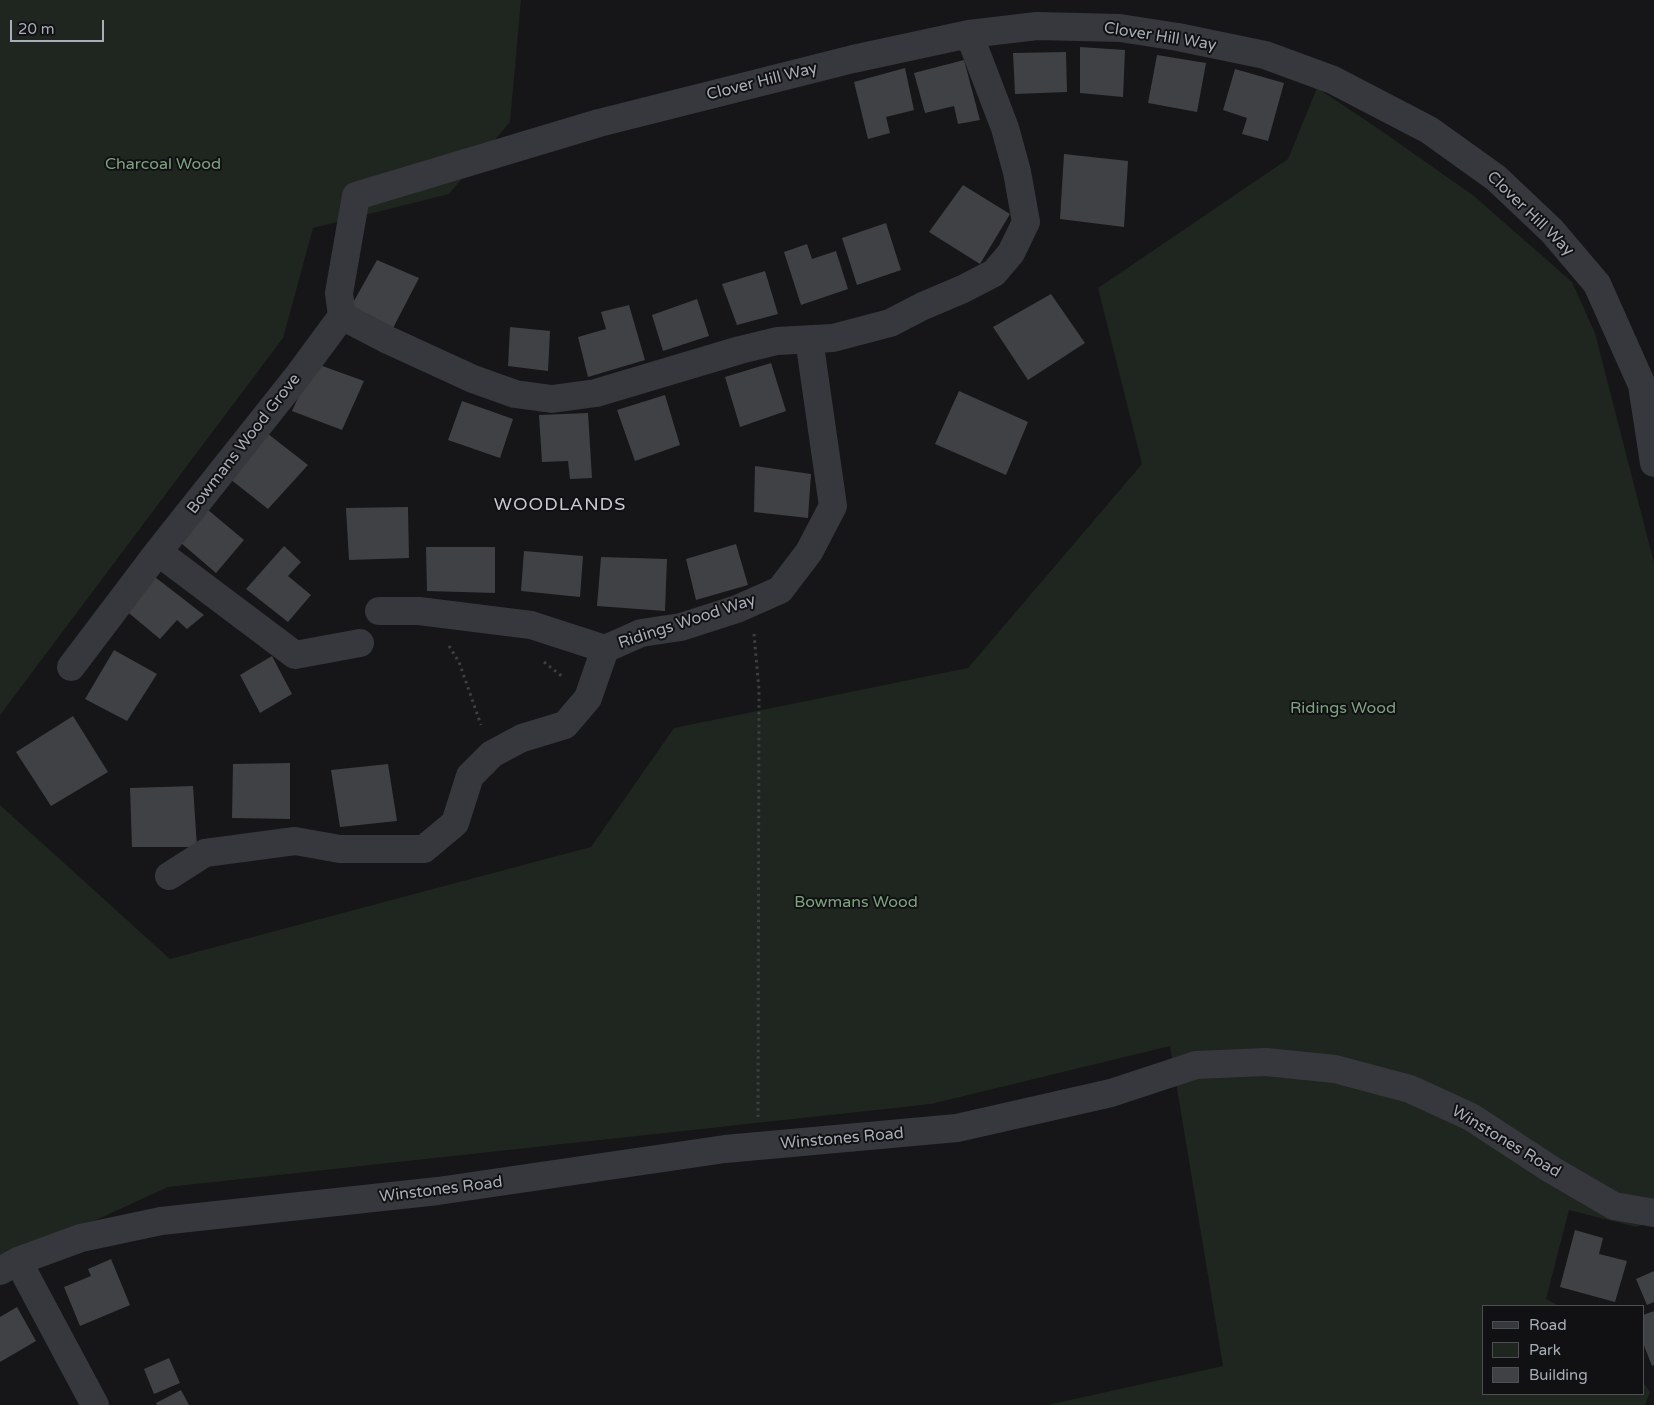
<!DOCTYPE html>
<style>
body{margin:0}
#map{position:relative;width:1654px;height:1405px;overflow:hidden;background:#161618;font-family:"Varela Round",sans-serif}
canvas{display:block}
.legend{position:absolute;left:1482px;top:1305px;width:162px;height:90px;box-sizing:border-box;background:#111113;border:1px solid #4d4f55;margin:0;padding:6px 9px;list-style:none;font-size:15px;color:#a8adb8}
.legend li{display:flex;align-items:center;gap:10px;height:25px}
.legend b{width:25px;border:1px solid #4d4f55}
.scale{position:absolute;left:10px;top:20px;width:94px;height:22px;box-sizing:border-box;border:2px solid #a8adb8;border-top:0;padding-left:6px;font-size:15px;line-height:18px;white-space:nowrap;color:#a8adb8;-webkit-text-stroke:4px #111113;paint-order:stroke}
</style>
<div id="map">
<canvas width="1654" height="1405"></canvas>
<ul class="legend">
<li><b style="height:6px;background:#37383d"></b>Road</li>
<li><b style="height:14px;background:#1e261f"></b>Park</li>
<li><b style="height:14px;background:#404145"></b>Building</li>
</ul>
<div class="scale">20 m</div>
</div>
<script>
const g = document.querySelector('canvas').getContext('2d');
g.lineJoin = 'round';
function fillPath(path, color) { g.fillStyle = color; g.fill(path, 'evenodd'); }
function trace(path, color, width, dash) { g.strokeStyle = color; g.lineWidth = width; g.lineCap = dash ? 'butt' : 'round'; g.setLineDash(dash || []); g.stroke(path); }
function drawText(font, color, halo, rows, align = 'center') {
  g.font = font + ' "Varela Round",sans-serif'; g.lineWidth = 4; g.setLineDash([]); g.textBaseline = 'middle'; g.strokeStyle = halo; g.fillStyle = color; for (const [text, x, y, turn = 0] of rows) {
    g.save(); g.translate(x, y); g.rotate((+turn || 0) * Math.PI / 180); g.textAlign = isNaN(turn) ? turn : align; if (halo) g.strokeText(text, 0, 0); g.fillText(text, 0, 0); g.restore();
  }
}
fillPath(new Path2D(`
 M0 0H521L510 122 449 194 313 228 283 338 0 715Z
 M1317 88 1373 125 1474 196 1572 282 1595 333 1654 563V1221L1636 1227 1569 1210 1546 1299 1559 1306H1483V1394H1643V1382L1650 1392 1645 1405H1048L1223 1366 1170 1046 931 1104 168 1187 0 1264V805L170 959 591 847 674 728 968 668 1142 464 1098 288 1288 159Z`), '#1e261f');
fillPath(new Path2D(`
 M1080 47 1125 50 1123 97 1080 93Z
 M1066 52 1067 92 1015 94 1013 53Z
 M1157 55 1206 63 1197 112 1148 103Z
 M964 60 980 120 958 124 954 106 925 113 914 73Z
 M905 68 914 110 886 117 890 133 868 139 854 82Z
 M1235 69 1284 83 1268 141 1242 134 1247 118 1223 110Z
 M1064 154 1128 161 1124 227 1060 219Z
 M963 185 1010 214 980 264 929 232Z
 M886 223 901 270 857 285 842 238Z
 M807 244 812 259 836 251 848 289 801 305 784 252Z
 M377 260 419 278 392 330 350 308Z
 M765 271 778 314 737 325 722 284Z
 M1051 294 1085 343 1028 380 993 327Z
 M697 299 709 336 663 351 652 315Z
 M629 305 645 360 588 377 578 337 606 329 601 312Z
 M510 327 550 331 548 371 508 366Z
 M314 363 364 381 342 430 292 411Z
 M771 363 786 411 740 427 725 377Z
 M959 391 1028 422 1006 475 935 444Z
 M665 395 680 445 635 461 617 410Z
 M462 401 513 419 500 458 448 440Z
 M588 413 592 478 570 479 568 461 542 462 539 415Z
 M263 430 308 465 268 509 225 475Z
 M755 466 811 474 808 518 754 512Z
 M201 504 244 540 216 573 174 537Z
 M408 507 409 558 349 560 346 508Z
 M736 544 748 585 696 600 686 559Z
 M284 546 301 562 288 576 311 595 288 622 246 589Z
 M426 547H495V593L427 591Z
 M524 551 583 556 580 597 521 591Z
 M601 557 667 559 665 611 597 606Z
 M155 577 204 615 187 629 177 620 160 639 124 609Z
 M114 650 157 674 127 721 85 699Z
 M272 656 292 694 260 713 240 675Z
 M73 716 108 772 51 806 16 752Z
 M290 763V819L232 818 233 764Z
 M388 764 397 821 340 827 331 770Z
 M193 786 197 847H132L130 788Z
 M1575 1230 1603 1238 1599 1254 1627 1261 1615 1302 1560 1287Z
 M111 1259 130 1305 80 1326 64 1287 91 1276 88 1269Z
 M1654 1271V1302L1647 1305 1636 1279Z
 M17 1307 36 1341 0 1362V1317Z
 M1654 1311V1365L1652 1366 1643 1343V1315Z
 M169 1358 180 1383 154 1394 144 1369Z
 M181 1390 189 1405H157L156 1403Z`), '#404145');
trace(new Path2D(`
 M754 634 759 690 758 1117
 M449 646 459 662 481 725
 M544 662 564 678`), '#3d3f44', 3, [2.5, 4]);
trace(new Path2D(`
 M342 316 388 340 473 379 515 394 552 399 596 393 740 350 777 341 833 338 890 323 923 306 963 289 994 273 1011 253 1026 222 1017 172 1005 128 969 34
 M158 552 295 655 360 643
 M379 611H419L531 625 605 649
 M71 667 158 552 297 377 342 316 339 293 356 196 599 123 853 59 969 34 1037 26 1120 28 1178 37 1265 55 1333 80 1429 130 1496 178 1552 231 1597 284 1642 385 1654 463
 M169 876 205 853 295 841 340 849H424L455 823 470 776 492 754 522 738 565 725 588 698 605 649 641 633 681 627 737 609 780 590 809 552 833 506 809 339
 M18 1261 95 1405
 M0 1271 18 1261 81 1238 161 1221 438 1191 725 1149 957 1128 1111 1093 1196 1065 1266 1062 1335 1069 1410 1089 1471 1117 1552 1170 1614 1206 1654 1213`), '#37383d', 28);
drawText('16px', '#a8adb8', '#111113', [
 ["Clover Hill Way",1160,37,9],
 ["Clover Hill Way",762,82,-14],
 ["Clover Hill Way",1530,214,44],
 ["Bowmans Wood Grove",244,444,-52],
 ["Ridings Wood Way",687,622,-18],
 ["Winstones Road",842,1139,-5],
 ["Winstones Road",1506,1142,31],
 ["Winstones Road",441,1190,-7]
]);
drawText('16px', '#7fa381', '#111113', [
 ["Charcoal Wood",163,165],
 ["Ridings Wood",1343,709],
 ["Bowmans Wood",856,903]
]);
g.letterSpacing = '1px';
drawText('18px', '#c9ccd4', '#111113', [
 ["WOODLANDS",560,505]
]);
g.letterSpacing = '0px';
</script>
